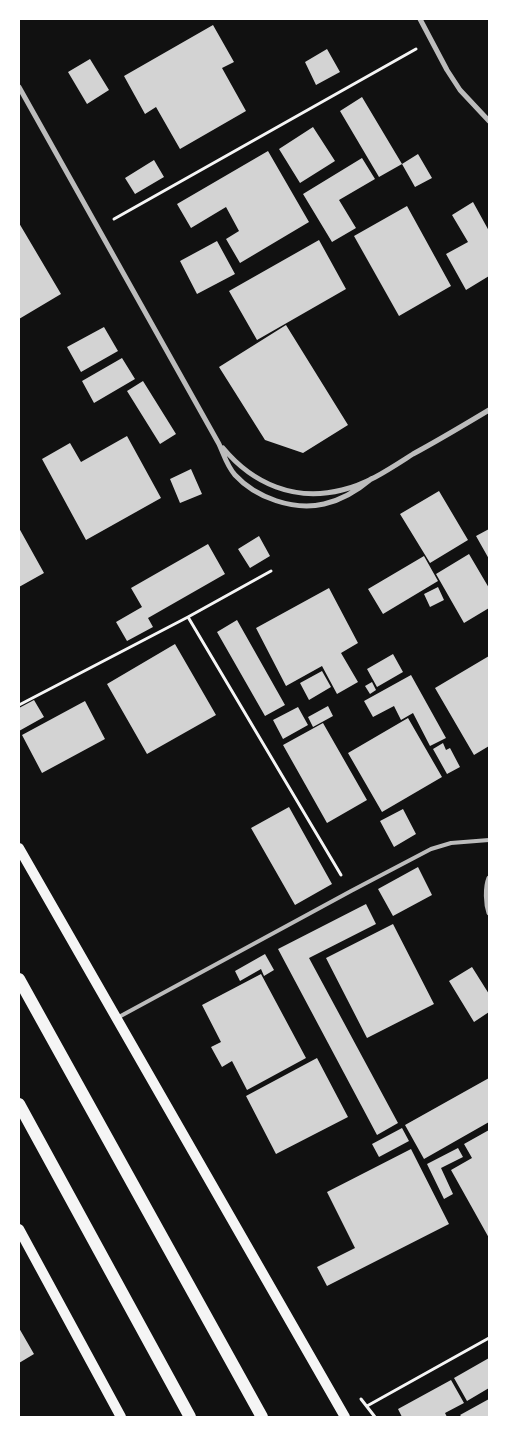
<!DOCTYPE html>
<style>
body{margin:0}
#map{position:relative;width:508px;height:1436px;overflow:hidden;background:#111;font-family:Karla,sans-serif}
canvas{display:block}
.frame{position:absolute;inset:0;border:20px solid #fff;pointer-events:none}
</style>
<div id="map">
<canvas width="508" height="1436"></canvas>
<div class="frame"></div>
</div>
<script>
const g = document.querySelector('canvas').getContext('2d');
g.lineJoin = 'round';
function fillPath(path, color) { g.fillStyle = color; g.fill(path, 'evenodd'); }
function trace(path, color, width, dash) { g.strokeStyle = color; g.lineWidth = width; g.lineCap = dash ? 'butt' : 'round'; g.setLineDash(dash || []); g.stroke(path); }
fillPath(new Path2D(`
 M213 25 234 62 222 68 246 111 180 149 156 107 145 114 124 76Z
 M327 49 340 72 316 85 305 62Z
 M90 59 109 90 87 104 68 72Z
 M362 97 402 164 379 177 340 111Z
 M313 127 335 161 300 183 279 149Z
 M268 151 309 222 240 263 226 239 239 231 226 207 191 228 177 204Z
 M418 154 432 178 415 187 402 164Z
 M362 158 375 179 339 200 356 228 332 242 303 194Z
 M154 160 164 177 135 194 125 178Z
 M473 202 489 231V276L466 290 446 254 468 242 452 215Z
 M407 206 451 286 399 316 354 236Z
 M19 223 61 294 19 319Z
 M319 240 346 289 257 340 229 291Z
 M217 241 235 274 197 294 180 261Z
 M286 325 348 425 303 453 265 440 219 367Z
 M104 327 118 351 81 372 67 347Z
 M122 358 135 379 94 403 82 381Z
 M143 381 176 434 160 444 127 391Z
 M127 436 161 498 86 540 42 459 70 443 81 462Z
 M191 469 202 494 180 503 170 479Z
 M439 491 468 540 430 563 400 514Z
 M19 528 44 573 19 587Z
 M489 529V559L476 536Z
 M259 536 270 556 250 568 238 549Z
 M208 544 225 574 148 618 153 627 127 641 116 622 142 607 131 588Z
 M469 554 489 588V608L464 623 436 574Z
 M424 556 438 581 383 614 368 589Z
 M438 587 444 600 430 607 424 594Z
 M329 588 358 643 341 653 358 682 337 694 322 666 286 686 256 628Z
 M237 620 285 705 265 716 217 632Z
 M175 644 216 715 147 754 107 684Z
 M393 654 403 672 377 687 367 669Z
 M489 656V746L474 755 435 688Z
 M322 671 331 687 309 700 300 683Z
 M411 675 446 738 430 746 413 713 401 720 394 706 373 717 364 701Z
 M372 682 376 690 370 694 365 686Z
 M34 700 44 717 19 731V708Z
 M85 701 105 739 42 773 22 735Z
 M328 706 333 716 313 727 308 717Z
 M298 707 308 725 283 739 273 720Z
 M408 718 442 777 382 812 348 753Z
 M323 723 367 800 327 823 283 745Z
 M443 743 446 750 450 748 460 767 447 774 433 749Z
 M289 807 332 884 295 905 251 828Z
 M403 809 416 834 394 847 380 821Z
 M418 867 432 895 393 916 378 889Z
 M366 904 376 924 309 958 398 1123 377 1135 278 949Z
 M393 924 434 1004 367 1038 326 958Z
 M265 954 274 970 264 976 261 969 240 981 235 971Z
 M472 967 489 994V1012L474 1022 449 981Z
 M261 974 306 1058 247 1090 232 1061 222 1067 211 1047 221 1042 202 1005Z
 M317 1058 348 1117 276 1154 246 1096Z
 M489 1078V1122L424 1159 405 1125Z
 M402 1128 409 1141 379 1157 372 1144Z
 M489 1130V1238L451 1170 472 1158 464 1144Z
 M458 1148 463 1157 441 1168 453 1194 444 1199 427 1164Z
 M411 1149 449 1224 327 1286 317 1267 355 1248 327 1192Z
 M19 1328 34 1354 19 1363Z
 M489 1358V1388L467 1401 454 1378Z
 M451 1380 464 1403 445 1413 447 1417H402L398 1409Z
 M489 1399V1417H462L460 1415Z`), '#d3d3d3');
trace(new Path2D(`
 M114 219 416 49
 M188 617 341 875
 M19 705 188 617 271 571
 M361 1399 375 1417
 M367 1406 489 1338`), '#f5f5f5', 3);
trace(new Path2D(`
 M117 1018 351 891 431 849 451 843 489 840`), '#bcbcbc', 4);
trace(new Path2D(`
 M420 19 447 70 460 90 489 121
 M19 87 219 444C224 455 227 466 235 475 256 498 294 511 324 504 342 500 358 490 371 479
 M223 448C253 484 295 502 342 490 368 484 391 468 413 454 439 440 464 425 489 410
 M489 878C485 888 486 904 489 913`), '#bcbcbc', 5);
trace(new Path2D(`
 M19 848 345 1417
 M19 1229 121 1417`), '#f5f5f5', 10);
trace(new Path2D(`
 M19 979 262 1417
 M19 1104 190 1417`), '#f5f5f5', 12);
</script>
